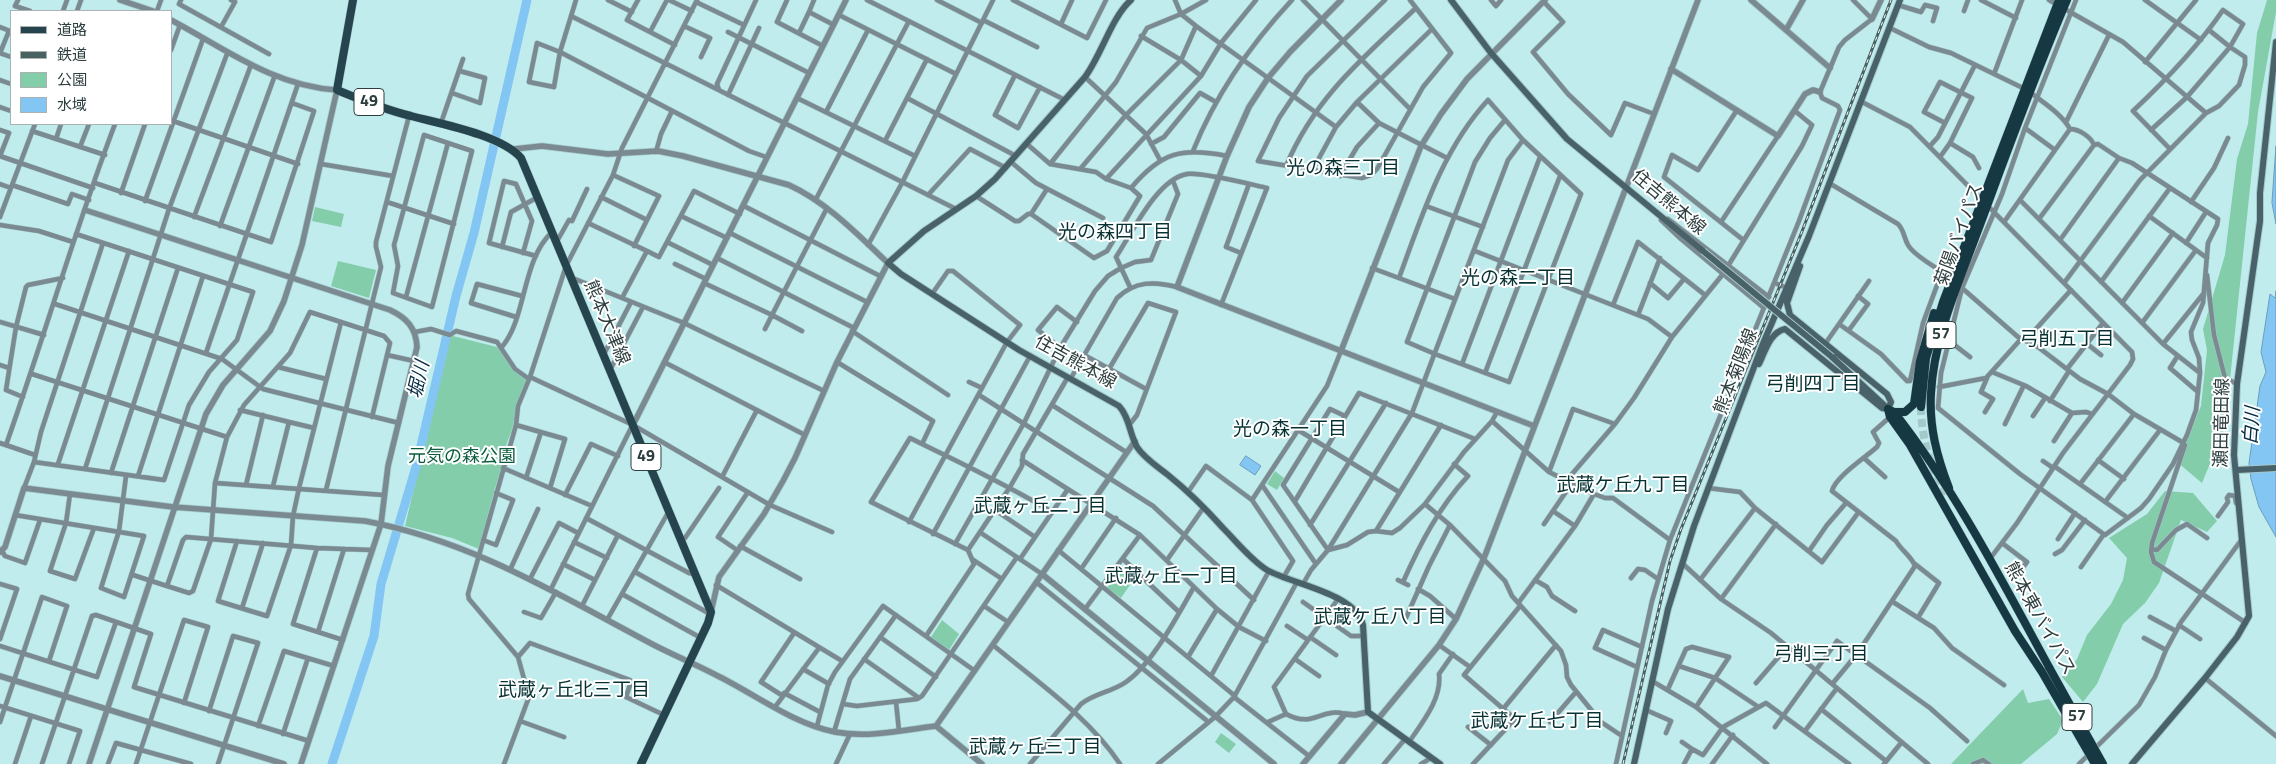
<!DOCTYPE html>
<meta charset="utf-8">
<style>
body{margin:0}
#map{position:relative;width:2276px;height:764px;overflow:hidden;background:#c0ecee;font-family:"Titillium Web","Noto Sans JP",sans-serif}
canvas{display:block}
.legend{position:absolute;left:10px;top:10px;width:162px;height:115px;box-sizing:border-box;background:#fff;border:1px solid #abb2b2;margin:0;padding:6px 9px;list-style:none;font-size:15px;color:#2d3e3f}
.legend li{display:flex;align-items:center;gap:10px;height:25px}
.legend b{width:25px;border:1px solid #abb2b2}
</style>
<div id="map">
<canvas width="2276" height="764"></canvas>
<ul class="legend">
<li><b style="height:6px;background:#26444d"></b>道路</li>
<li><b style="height:6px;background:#4a6162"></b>鉄道</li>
<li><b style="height:14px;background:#84cdaa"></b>公園</li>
<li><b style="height:14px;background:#84c6f3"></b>水域</li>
</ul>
</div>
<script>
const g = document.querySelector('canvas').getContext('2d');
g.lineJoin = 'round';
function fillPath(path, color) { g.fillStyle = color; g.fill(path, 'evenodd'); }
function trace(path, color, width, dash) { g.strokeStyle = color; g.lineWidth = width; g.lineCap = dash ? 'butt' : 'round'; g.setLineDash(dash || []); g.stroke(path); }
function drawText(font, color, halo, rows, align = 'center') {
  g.font = font + ' "Titillium Web","Noto Sans JP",sans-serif'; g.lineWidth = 4; g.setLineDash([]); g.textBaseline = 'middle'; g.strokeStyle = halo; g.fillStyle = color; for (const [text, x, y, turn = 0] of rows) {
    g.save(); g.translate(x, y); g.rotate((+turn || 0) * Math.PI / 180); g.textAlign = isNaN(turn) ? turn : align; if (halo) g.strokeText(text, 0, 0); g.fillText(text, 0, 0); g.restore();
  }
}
fillPath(new Path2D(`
 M2267 0H2276V12L2258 112 2225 427 2202 483 2177 462 2201 406 2207 350 2203 329 2225 255 2237 159 2248 124 2257 33Z
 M315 207 344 214 341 227 312 221Z
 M338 261 376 270 369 298 331 286Z
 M449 335 501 348 514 369 528 379 516 407 513 427 505 448 503 468 495 488 479 549 452 538 405 526C420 462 435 399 449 335Z
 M1275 471 1284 478 1277 490 1267 484Z
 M2165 491 2193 493 2217 521 2207 532 2181 520 2159 583 2145 603 2123 624 2097 684 2083 702 2062 677 2077 659 2087 635 2111 604 2123 580 2127 558 2109 538 2147 514Z
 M1123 566 1136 576 1121 598 1107 588Z
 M942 620 959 634 949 650 931 637Z
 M2023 689 2028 703 2049 699 2063 720 2057 734 2021 764H1951Z
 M1221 733 1236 744 1229 753 1215 742Z`), '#84cdaa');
const water = new Path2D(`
 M2276 146V224L2272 203Z
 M2276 291V537L2259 507 2251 479 2249 463 2260 386 2266 372 2261 352 2270 294 2275 298Z
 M1246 456 1261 466 1255 475 1240 465Z`);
fillPath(water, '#84c6f3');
trace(water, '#6a9dbd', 1);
trace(new Path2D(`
 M332 764 374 636 381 584 416 467 456 296 474 233 527 0`), '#84c6f3', 9);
trace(new Path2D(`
 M1921 407C1921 439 1932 469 1945 497`), '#a3c9cb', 8, [8, 4]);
const minor = new Path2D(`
 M18 0 15 6 30 11
 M181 0 179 4 269 54
 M576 0 560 52 749 151 766 157
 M608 0 632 12
 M638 0 627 20 675 45
 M669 0 692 11
 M787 0 777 22 823 46
 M814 0 809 12 834 25
 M867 0 1065 100
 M937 0 982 23
 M1013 0 1087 38 1106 0
 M1175 0 1181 14 1196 26 1336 127
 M1303 0 1409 108
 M1385 0 1307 76 1279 118 1258 161 1362 178 1371 175 1377 169 1423 87 1451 53 1410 0
 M1491 0 1496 6 1501 0
 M1981 0 2016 18
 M2049 0 2123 42 2206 113
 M2145 0 2201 40
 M696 2 744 25
 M1544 2 1563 22 1533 52 1568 94 1611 135 1625 103 1654 114
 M1898 5 1921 12 1925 5 1937 8 1933 21
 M63 11 67 0
 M77 11 81 0
 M157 11 161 0
 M1964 11 1968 0
 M839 15 956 74
 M571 16 956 209
 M983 20 1037 47
 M1061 24 1072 0
 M684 26 710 38 701 57
 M0 27 10 31
 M221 27 235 2 231 0
 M1890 28 1929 47 1951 53 2027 90C2041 101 2061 113 2070 129 2079 129 2091 137 2094 145L2098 144 2119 158 2132 163 2218 219 2217 225 2208 243 2203 303 2191 332 2192 340 2199 358 2200 373 2196 410 2187 435 2173 464 2149 499 2141 508 2105 535 2020 474 1938 408 1941 373 1962 288 2002 194 2025 128 2076 0
 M650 32 667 0
 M728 32 809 73
 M799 33 809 12
 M1141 36 1181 60 1201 76
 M537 43 560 52 554 87 529 82Z
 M171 50 180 25
 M0 53 9 31
 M0 53 11 57
 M2145 62 2196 0
 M1994 74 2022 0
 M1015 75 995 115 1018 128 1040 87
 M1085 77 1146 134 1160 160
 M0 80 11 84
 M719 90 717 84 756 0
 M452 93 480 103 485 78 460 71
 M728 95 759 28
 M797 98 915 156
 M907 98 1016 156
 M1357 102 1379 123 1447 158
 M1862 102 1910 127 2132 352 2133 359 2130 365 2063 453 2017 523 1989 560
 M0 107 11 111
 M1737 110 1698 170 1672 155 1664 177 1742 239
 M826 112 868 30
 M173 121 298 164
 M2066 122 2109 35
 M441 123 463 59
 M2025 128 2055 150
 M0 130 9 133 0 156
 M2151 130 2187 97 2230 47 2209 30
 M32 131 105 155
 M424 135 472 151 432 307 393 293 398 266 394 245Z
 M56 139 61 124
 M885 141 927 59
 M1950 143 1973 157 1979 168
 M1151 144 1164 137 1200 93 1216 102
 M1930 146 1938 137 1975 65
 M80 147 89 124
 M1193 151C1216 94 1250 45 1292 0
 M656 152 661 134 672 111
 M0 156 93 188
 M1940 157 1950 143 1972 98 1940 82 1924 112 1945 123
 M1011 162 1036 183 1103 218
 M321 164 393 176
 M1050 164 1116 82 1147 28 1181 14 1206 0
 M1286 166C1315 97 1363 58 1416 8
 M1081 168 1126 115 1181 60 1196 26
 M1312 171 1336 127 1357 102 1432 29
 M613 175 659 196 634 246
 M1340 176 1357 147 1379 123
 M1106 179 1201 76 1221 43 1256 0
 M95 183 271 242 314 111 292 103
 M1829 183 1898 224C1904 230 1904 238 1908 245 1913 254 1939 271 1949 274
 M0 184 11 188
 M12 185 68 204 72 194 89 200
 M1131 188C1161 152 1182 147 1227 156
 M121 193 145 124
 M928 195 970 149 1006 168
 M976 196 1015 221H1019L1028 214H1031L1094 258 1107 251 1140 196 1131 188 1106 179 1096 172 1050 164 1027 144
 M601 197 647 220
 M816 199 909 21
 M2020 200 2163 344 2200 373
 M145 201 203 39
 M387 202 454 224
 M2191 202 2214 168 2228 138
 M744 206 880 276
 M1426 206 1483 227
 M1031 214 1047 189
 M681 216 727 238
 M2149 216 2207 258
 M0 217 35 124
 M194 217 251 65
 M1668 219 1769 297
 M2039 219 2094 145
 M1661 220 1681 239 1764 308
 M1721 222 1778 136
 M2004 222 2070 129
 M588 223 647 251
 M0 225 39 231 73 242
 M220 226 275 75
 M730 233 867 302
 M2060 240 2119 158
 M667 242 713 265
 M556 243 569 220 572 221 587 189
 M2186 243 2206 212
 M868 245 902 183 993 0
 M502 247 511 212 538 197
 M1475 251 1648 319 1672 337
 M523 253 532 221 516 184 504 181 489 243 536 256
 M1241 253 1226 247 1249 184
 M717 258 854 328
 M675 264 706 279
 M1372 268 1455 299
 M2207 275 2214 335 2225 378 2237 384
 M570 277 684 323 824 391
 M1399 278C1422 216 1442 150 1488 100L1523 140 1581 194 1509 382 1435 354 1407 342 1475 162 1490 138 1505 120
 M2101 282 2170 188
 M704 283 772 315 827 208
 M1650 283 1668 298 1684 279
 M1775 283 1787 288
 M2064 283 2140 180 2206 113 2219 106 2239 85 2245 65V57L2230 47 2243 24 2223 10C2197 48 2166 80 2133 111L2170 149
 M1130 287 1116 257C1132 233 1157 179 1187 174 1203 172 1249 184 1267 188L1221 305
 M1962 288 2018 337 2038 347 2080 379 2108 394 2134 414 2182 442 2185 445 2152 543 2151 552 2154 562 2246 623
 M406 297 448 143
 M622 298 647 251 659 257 694 191 740 214
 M2122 303 2173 233
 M55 304 222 359 263 389 399 423
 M1613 305 1638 242 1705 295
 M1638 315 1660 258
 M516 317 471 303 477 284 522 296
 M0 322 44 335
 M2142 323 2196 250
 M1839 324 1881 354 1907 381H1910L1923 323 1942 272
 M765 329 772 315 802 331
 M1849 330 1868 304 1858 296
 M852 331 948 395
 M415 332 431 329 450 335 456 331 497 342 501 348
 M1948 340 1970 357
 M2026 340 2071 290
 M2086 343 2101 355
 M1825 344 1869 281
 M2163 344 2204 293
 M1060 348 1038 330 1057 307 1077 322
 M206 353 298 84
 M604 354 631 302
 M387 355 414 361
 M1084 355 1146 389
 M2177 357 2170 368 2198 392
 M664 362 805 435
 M837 362 933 421 922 444
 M1462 364 1540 157
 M0 365 9 368
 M278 367 326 379
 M1109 369 1148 303 1176 312 1137 415 1130 424
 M2067 369 2103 323
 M610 370 643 307
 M1992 372 2026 386 2072 413 2086 412 2092 414
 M1485 373 1560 176
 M32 374 227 437
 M530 377 633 425 770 505 832 532
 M1071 378 1117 298C1135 281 1154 281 1177 287
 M529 379 515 369 501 348C527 319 521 261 552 232
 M969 382 982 388
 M1939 387 1986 378 2021 339
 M979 395 1153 506 1254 600
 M23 397 6 390 16 327 26 287 28 285 63 278
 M2050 401 2069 371
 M1052 405 1126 452
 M240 410 289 422
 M1985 412 1993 399 1981 392 1987 378
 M1345 416 1330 409 1283 485 1328 550 1412 413 1508 160 1523 140
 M2033 416 2045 398
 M1492 421 1549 472 1594 494 1605 498H1613L1670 540
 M2005 424 2024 385
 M516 425 565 439 550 488
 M1298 430 1399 492
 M2054 441 2072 413
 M0 443 35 455
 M6 445C44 338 75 229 115 124
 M1864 458 1885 477
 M1022 460 1140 535 1217 609 1239 627 1266 641
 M2098 460 2124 479
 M2043 461 2053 468
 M34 462 164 480 189 405 209 372 237 340 253 292 76 234
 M58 464 129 251
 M2054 466 2128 518
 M503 468 592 506
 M85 469 169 209 227 54
 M1549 472 1573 409 1615 424
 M111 473 178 268
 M138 476 203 276
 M722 477 757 410
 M526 478 541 432
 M1566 481 1615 424 1634 398 1672 337 1723 274 1802 146 1812 125 1795 111
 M215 483 384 495
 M2080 484 2134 414
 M246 485 263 415
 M1262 485 1316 564
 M273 486 289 422 314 428
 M24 488 34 462 41 432 103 243
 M1708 488 1740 492 1755 508 1822 562 1858 513
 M326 490 381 267 376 247V242L409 116
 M1188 492 1206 466 1252 500 1293 561 1283 578
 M70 494 66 523 50 571 75 579 94 528
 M565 495 591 444 618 456
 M1252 500 1327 386 1341 351
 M1295 501 1359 393 1475 439
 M2105 502 2160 430
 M1425 504 1450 525 1505 581 1512 596 1561 651 1566 665 1567 677 1571 685 1601 722 1622 736
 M995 510 1035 537
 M1553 511 1575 526
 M15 515 144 536 124 597 101 588 119 531 126 476
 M2218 516 2228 502 2227 498 2229 495 2235 496 2236 503
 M586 518 689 573 695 574
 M909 522 1007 342 1020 325 953 271H948L932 294
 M1544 524 1572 483
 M1310 525 1386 403
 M1376 531 1441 425
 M981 533 1042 574
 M933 534 1030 356
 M2058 539 2075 513
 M483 540 496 545 513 500 496 493
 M237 541 218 601 267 616 291 545 293 516 299 488 341 322
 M681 541 685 538 719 488
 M574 542 607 558
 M2002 543 2027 562 2013 580
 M955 544 1024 423 1060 348 1095 291 1108 276 1121 268 1135 262 1151 260 1178 194 1173 181
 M740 546 800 579
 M317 548 293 624 318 632
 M2151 549 2157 550 2176 530 2187 524 2207 538
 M737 550 718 537 748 492
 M968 550 1010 487 1022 466 1023 454 1068 377
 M1058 550 1235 696
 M2 551 5 556 25 563 40 520
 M1809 551 1827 525 1846 503
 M2055 554 2062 550 2085 520
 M972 559 1002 579
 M1020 559 1068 489
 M1123 559 1179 612
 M1167 560 1204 507
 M1682 563 1721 599 1771 633 1928 764
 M563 564 595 580
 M1915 564 1939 583 1919 616
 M2081 567 2104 534
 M1081 569 1116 518
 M510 570 538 509
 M635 572 710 614
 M133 575 167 586 183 540 186 537 317 548 372 550
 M1631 578 1638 569 1645 570 1658 579
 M530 579 559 523 578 533
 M1398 580 1408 585
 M1535 580 1547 587 1552 596 1575 611
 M1700 580 1755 508
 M1036 582 1206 720
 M1403 582C1420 544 1439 507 1468 476L1454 464
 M0 584 17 589 0 639
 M1303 584 1311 570 1328 550 1347 545 1368 532 1376 531 1392 533 1400 528 1425 504 1464 452 1492 421 1497 412
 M716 585 842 661
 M167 586 189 593 193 591 211 539 215 483 227 437 244 405 290 353 310 312 384 336 390 343 372 417
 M551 589 632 426
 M1418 589 1430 596 1456 619
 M622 594 701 638
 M1721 599 1776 524
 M1303 602 1351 636H1364
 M1519 602 1575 526 1594 494
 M1893 602 1934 628 1952 648 2004 685
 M582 606 618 535
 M984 606 1008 622
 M242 608 263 543
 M1085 609 1140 535
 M524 612 541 618 556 592
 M2150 617 2176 631
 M607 620 669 511
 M1405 620 1429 566 1450 525
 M2179 625 2200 639
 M1287 626 1308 640
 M926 636 974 564 968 550 871 502 910 438C958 462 1006 484 1052 512
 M880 637 936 677
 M1310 637 1336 655
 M2144 638 2166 650
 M343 640 318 632 344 549
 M993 645C1037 682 1088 716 1120 764
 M1439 645 1470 667
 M0 646 97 677 116 622
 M518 657 530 643 630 680 631 682 626 697 664 715
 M1188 657 1217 609
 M864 659 919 698
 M1295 659 1319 676
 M1679 666 1715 678 1757 706
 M1637 667 1595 648 1603 630 1642 647
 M803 669 829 684
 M1211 676 1269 571
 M2205 678 2276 736
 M1652 681 1696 707 1767 764
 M1756 683 1788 646
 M1833 683 1857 654 1915 566C1912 557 1901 550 1896 541L1832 491C1835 477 1866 457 1877 447L1879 443 1873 432 1890 417
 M1668 689 1686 649 1692 647 1729 657 1696 707
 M784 693 820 712
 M783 696 761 682 794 633
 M1234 697 1309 756
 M896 702 899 731
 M843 704 857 706 917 699 922 696 1017 557
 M0 706 80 731 69 764
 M775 707 819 648
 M1503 709 1556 645
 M1821 709 1886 761
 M1646 710 1671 721 1666 733
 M209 711 233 636 258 643 218 764
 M1286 714 1274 687 1338 599
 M520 721 564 737
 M0 722 42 597 67 606 49 661
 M1268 722 1286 714C1314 729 1320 707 1345 714
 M1550 722 1576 692
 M258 726 284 651 334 666
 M817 726 828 685 835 672 883 606 975 671
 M1468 727 1491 745
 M1775 727 1837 641 1930 708 1967 741
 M1805 731 1837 688
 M834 732 850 679 896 615
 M283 734 308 658
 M1409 742C1422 723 1442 699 1439 674L1453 654
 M1682 742 1692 749
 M15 764 31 716
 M42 764 92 616 96 615 151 634 134 687 309 741
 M108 764 116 743 191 764
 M136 764 184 620 208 627 184 703
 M504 764 529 697 518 657 469 599 468 594 516 425 518 406 530 377 566 266 613 175 622 148 697 0
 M836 764 850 734
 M1030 764 1081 704C1095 693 1112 692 1126 682 1153 663 1177 616 1194 587
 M1158 764 1215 717 1234 697 1297 582
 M1384 764 1405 739
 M1421 764 1431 758
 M1473 764 1515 719 1464 675 1520 606
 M1616 764 1652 601 1670 540 1799 221 1840 110 1838 106 1822 98 1820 92 1839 47 1845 40 1872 19 1853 0
 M1684 764 1692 749 1703 755 1723 727 1766 703 1849 764
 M1712 764 1733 735
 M1884 764 1901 743
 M1973 764 1983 760 1989 764
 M2079 764 2139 705 2155 677 2166 650 2181 622 2242 539`);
const tertiary = new Path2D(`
 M120 0 153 11
 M1341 0 1290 52 1268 78 1249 107 1227 156 1177 287 1534 426
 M1751 0 1830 68
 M1872 19 1881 0
 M1786 30 1803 0
 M1671 69 1778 136 1805 94 1813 90 1820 92
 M514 149 542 146 608 154 658 151 683 156 789 185C828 203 858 235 888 263L837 362 795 458 783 481 764 514 719 577 711 612
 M85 210 390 310C407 318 416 328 417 347L388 466 381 524 301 764
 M1341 351 1421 146 1441 114 1467 79 1545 0
 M633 425 846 0
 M0 552 5 547 24 488 173 507 365 521C472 541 557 594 652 644 673 655 695 664 716 675 755 694 793 724 835 732 868 738 904 730 936 726L982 764
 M1042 574 1274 764
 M0 676 284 764
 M936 726 1135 441
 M89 764 206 414 223 385 270 331 284 301 302 245 337 90C273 86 226 49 171 20
 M1303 764 1345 714 1355 715 1368 712
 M1341 764 1439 645 1456 619 1484 558 1698 0`);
const secondary = new Path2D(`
 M1131 0C1111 18 1102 54 1085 77L995 179 976 196 924 231 888 263 901 274 1019 350 1119 406C1130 418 1129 433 1137 447 1144 458 1158 467 1168 475 1188 491 1206 509 1223 528 1237 542 1250 559 1267 570 1291 584 1356 593 1363 625L1368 712 1440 764
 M1451 0 1491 53 1567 139 1703 251
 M1800 266 1787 303 1790 315 1887 394 1891 402 1888 409
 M1832 357 1884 405
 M1759 364C1765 352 1770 332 1785 329L1882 408 1888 409
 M2237 470 2276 468
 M1634 764 1668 609 1694 526 1762 346 1809 236 1900 0
 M2132 764 2205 678 2237 637 2249 616 2234 455 2237 384 2260 221V193L2276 42`);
const primary = new Path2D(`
 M353 0 337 90C361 100 386 110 411 116 441 124 501 135 521 158L711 612 708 623 641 764`);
const trunk = new Path2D(`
 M1921 407 1926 358 1943 302 2059 0
 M1888 409 1894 412C1956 491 2002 581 2050 669
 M1888 409 1890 417 1910 445 2015 631 2042 672
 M1894 412H1905L1914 404 1920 361 1934 313
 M1949 488C1937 457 1929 427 1931 393 1934 337 1958 285 1977 233 2006 155 2034 77 2067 0`);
trace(minor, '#a3c9cb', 5.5);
trace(tertiary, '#a3c9cb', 7);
trace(secondary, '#a3c9cb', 8);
trace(primary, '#a3c9cb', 9);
trace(trunk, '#a3c9cb', 9);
trace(minor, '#7a8a90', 4.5);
trace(tertiary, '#7a8a90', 5.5);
trace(secondary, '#496168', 6);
trace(primary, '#26444d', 8);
trace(trunk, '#163842', 8);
const rail = new Path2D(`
 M1623 764 1670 561 1681 529 1801 234 1891 0`);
trace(rail, '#4a6162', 3);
trace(rail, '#fff', 1, [4]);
const secondaryBridge = new Path2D(`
 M1703 251 1832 357`);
const trunkBridge = new Path2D(`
 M2050 669 2103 764
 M2042 672 2095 764`);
trace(secondaryBridge, '#a3c9cb', 8, []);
trace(trunkBridge, '#a3c9cb', 9, []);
trace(secondaryBridge, '#496168', 6);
trace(trunkBridge, '#163842', 8);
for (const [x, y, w] of [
 [369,102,30],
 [1941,335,30],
 [646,457,30],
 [2077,717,30]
]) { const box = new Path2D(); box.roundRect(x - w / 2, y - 13.5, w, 27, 4); g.fillStyle = '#fff'; g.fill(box); trace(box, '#2d3e3f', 1); }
drawText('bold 16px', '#2d3e3f', null, [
 ["49",369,102],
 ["57",1941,335],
 ["49",646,457],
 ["57",2077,717]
]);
drawText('18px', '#2d3e3f', '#fff', [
 ["住吉熊本線",1668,203,40],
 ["菊陽バイパス",1960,235,-70],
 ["熊本大津線",606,323,67],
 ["住吉熊本線",1075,363,29],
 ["熊本菊陽線",1737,372,-69],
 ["瀬田竜田線",2223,423,-89],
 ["熊本東バイパス",2039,619,61]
]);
drawText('18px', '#0b5c3f', '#fff', [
 ["元気の森公園",462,458]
]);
drawText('19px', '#063234', '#fff', [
 ["光の森三丁目",1343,169],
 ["光の森四丁目",1115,233],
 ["光の森二丁目",1518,279],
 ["弓削五丁目",2067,340],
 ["弓削四丁目",1813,385],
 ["光の森一丁目",1290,430],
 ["武蔵ケ丘九丁目",1623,486],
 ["武蔵ヶ丘二丁目",1040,507],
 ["武蔵ヶ丘一丁目",1171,577],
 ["武蔵ケ丘八丁目",1380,618],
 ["弓削三丁目",1821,655],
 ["武蔵ヶ丘北三丁目",574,691],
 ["武蔵ケ丘七丁目",1537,722],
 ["武蔵ヶ丘三丁目",1035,748]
]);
drawText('italic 19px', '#062d43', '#fff', [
 ["堀川",420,380,-77],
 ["白川",2253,426,-86]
]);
</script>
